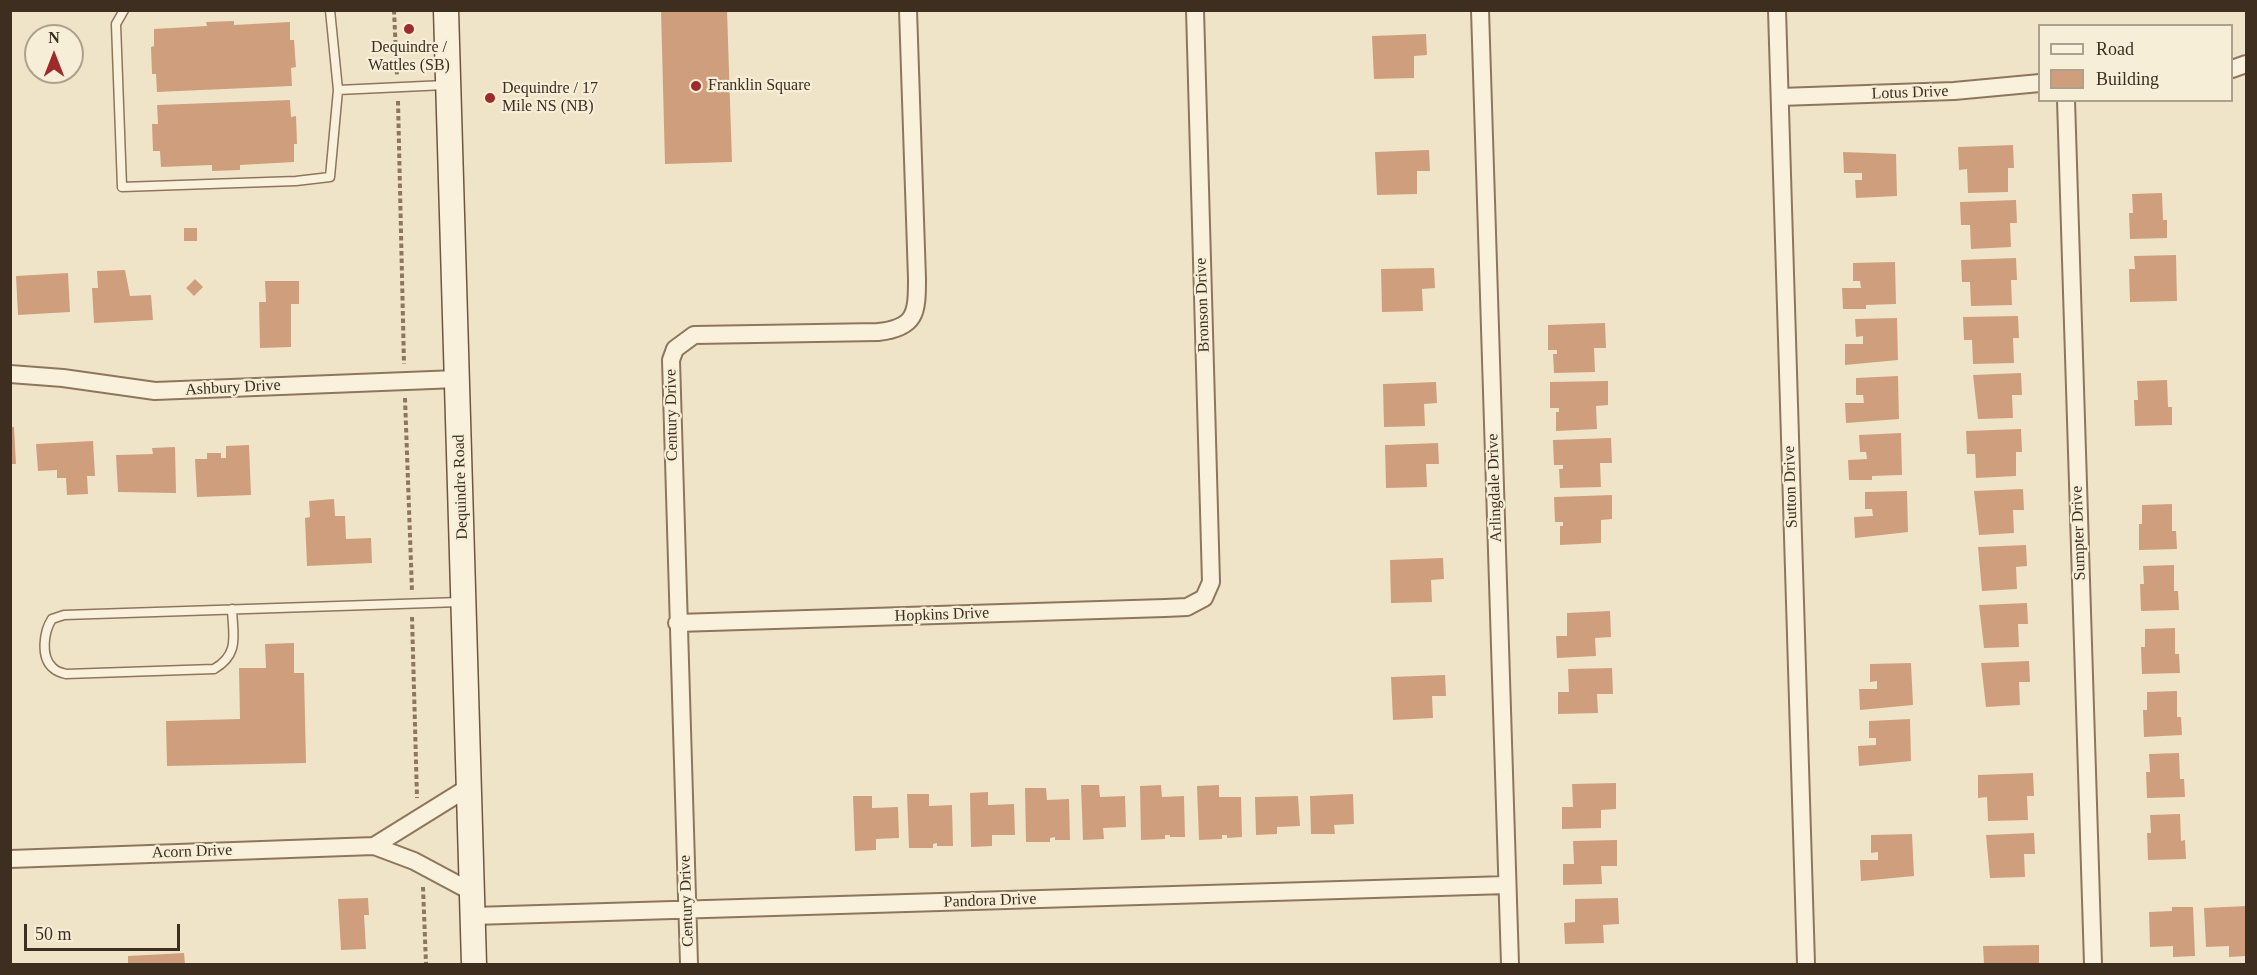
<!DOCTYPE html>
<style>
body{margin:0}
#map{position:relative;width:2257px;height:975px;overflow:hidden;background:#f0e4c8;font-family:"Times New Roman",serif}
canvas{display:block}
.frame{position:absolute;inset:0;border:12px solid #3d2e20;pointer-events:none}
.legend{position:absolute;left:2038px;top:24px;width:195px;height:78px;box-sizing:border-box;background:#f7eed8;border:2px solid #ada18e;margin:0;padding:8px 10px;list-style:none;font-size:18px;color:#3d2e20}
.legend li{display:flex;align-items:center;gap:12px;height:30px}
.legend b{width:30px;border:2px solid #ada18e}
.north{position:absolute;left:24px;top:24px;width:60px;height:60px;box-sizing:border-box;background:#f7eed8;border:2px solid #ada18e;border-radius:50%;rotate:0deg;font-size:16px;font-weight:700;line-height:24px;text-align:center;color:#3d2e20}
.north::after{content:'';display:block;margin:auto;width:21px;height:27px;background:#9e2a2b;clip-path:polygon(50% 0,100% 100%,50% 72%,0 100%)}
.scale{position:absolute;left:24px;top:924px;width:156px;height:27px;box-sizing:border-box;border:3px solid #3d2e20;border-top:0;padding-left:8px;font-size:18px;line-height:21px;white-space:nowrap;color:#3d2e20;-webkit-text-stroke:4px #f7eed8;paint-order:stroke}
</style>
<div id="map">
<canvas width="2257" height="975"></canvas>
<div class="frame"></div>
<ul class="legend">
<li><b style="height:8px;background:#faf1dc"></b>Road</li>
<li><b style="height:16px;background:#cf9f7d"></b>Building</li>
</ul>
<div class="north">N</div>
<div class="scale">50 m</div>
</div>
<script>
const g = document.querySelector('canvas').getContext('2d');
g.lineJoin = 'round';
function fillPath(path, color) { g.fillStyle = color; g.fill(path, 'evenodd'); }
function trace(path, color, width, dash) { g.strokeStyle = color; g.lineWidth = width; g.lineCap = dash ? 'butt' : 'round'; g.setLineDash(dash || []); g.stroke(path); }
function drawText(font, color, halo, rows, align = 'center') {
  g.font = font + ' "Times New Roman",serif'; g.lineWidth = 4.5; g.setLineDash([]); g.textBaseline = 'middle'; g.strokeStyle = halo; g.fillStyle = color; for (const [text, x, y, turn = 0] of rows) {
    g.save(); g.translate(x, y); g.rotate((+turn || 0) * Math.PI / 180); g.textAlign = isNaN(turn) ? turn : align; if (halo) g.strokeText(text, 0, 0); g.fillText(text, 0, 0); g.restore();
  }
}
fillPath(new Path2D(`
 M661 10H727L732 162 665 164Z
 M234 21V25L290 22V40H294L296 67 291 68 292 86 157 92 156 74H152L151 47 154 46V29L207 26 206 22Z
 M1426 34 1427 55 1414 56V78L1374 79 1372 36Z
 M290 100 291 117 296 116 297 144H294V162L240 165V170L212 171V165L161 167 160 151H153L152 124H158L157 105Z
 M2013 145 2014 168H2008V192L1968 193 1967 169 1959 170 1958 147Z
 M1429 150 1430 171H1417V194L1377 195 1375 152Z
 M1843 152 1896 154 1897 196 1856 198 1855 180H1862V173H1844Z
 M2162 193 2163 220H2167V238L2130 239 2129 213H2133L2132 194Z
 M2016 200 2017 223H2010L2011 247 1971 249 1970 225H1961L1960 202Z
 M184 228H197V241H184Z
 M2176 255 2177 301 2130 302 2129 269H2135L2134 256Z
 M2016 258 2017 280H2011L2012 305 1971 306 1970 282H1962L1961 260Z
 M1895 262 1896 304 1866 305V309H1843L1842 288H1861L1860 281H1853V263Z
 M1434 268 1435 288 1422 289 1423 311 1382 312 1381 269Z
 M125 270 130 296 151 295 153 320 94 323 92 288H98L97 271Z
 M68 273 70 312 18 315 16 276Z
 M195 279 203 287 194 296 186 288Z
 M265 281H299V304H291V347L260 348 259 302H266Z
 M2018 316 2019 338H2013L2014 363 1973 364 1972 340H1964L1963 317Z
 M1897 318 1898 360 1845 365V344H1863V336L1856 337 1855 319Z
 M1605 323 1606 348H1594L1595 372 1554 373 1553 354H1557V350H1548V325Z
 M2021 373 2022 395H2012L2013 418 1978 419 1973 375Z
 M1898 376 1899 419 1846 423 1845 403H1864L1863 395H1856V378Z
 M2167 380 2168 407H2172V425L2135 426 2134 400H2138L2137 381Z
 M1608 381V405L1596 406 1597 429 1556 431V412H1559V408H1550V382Z
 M1436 382 1437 403 1424 404 1425 426 1384 427 1383 384Z
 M10 427H14L16 464H10Z
 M2021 429 2022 452H2016V476L1976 478 1975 454H1967L1966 431Z
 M1901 433 1902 475 1872 476V480H1849L1848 460 1867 459 1866 452H1860L1859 435Z
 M1611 438 1612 463H1600L1601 487 1560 488 1559 469H1563V465H1554L1553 440Z
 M93 441 95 476H87L88 494 67 495 66 478H57V470L38 471 36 444Z
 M1438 443 1439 464H1426L1427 487 1386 488 1385 445Z
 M249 445 251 495 197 497 195 459H207V453H221V458H226V446Z
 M175 447 176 493 118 492 116 455 153 454 152 448Z
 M2023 489 2024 510H2013L2014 533 1979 535 1974 491Z
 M1907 491 1908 532 1855 538 1854 517 1873 516 1872 509H1865V492Z
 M1612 495V519L1601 520V543L1560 545V526H1563V522H1555L1554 497Z
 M334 499 335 516H345L346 539 371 538 372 563 307 566 305 518 310 517 309 501Z
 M2172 504V531H2176L2177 549 2139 550V524H2142V505Z
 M2026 545 2027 566 2016 567 2017 589 1982 591 1978 547Z
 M1443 558 1444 579 1431 580 1432 602 1391 603 1390 560Z
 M2174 565V591H2178L2179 610 2141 611 2140 584H2144L2143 566Z
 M2027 603 2028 624H2018L2019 647 1984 648 1979 605Z
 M1610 611 1611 637 1595 638 1596 656 1557 658 1556 636H1567V613Z
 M2175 628V654H2179L2180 673 2142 674 2141 647H2145V629Z
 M294 643V673H304L306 763 167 766 166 721 240 719 239 668H266L265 644Z
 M2029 661 2030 682H2019L2020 705 1986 707 1981 663Z
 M1911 663 1913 705 1860 710 1859 689H1877V681L1870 682V664Z
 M1612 668 1613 694H1597L1598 713 1558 714V692H1569L1568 669Z
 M1445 675 1446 696H1432L1433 718 1393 720 1391 677Z
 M2177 691V717H2181L2182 735 2144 737 2143 710H2147V692Z
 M1910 719 1911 761 1859 766 1858 746 1876 745V738H1869V721Z
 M2179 753 2180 779H2184L2185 797 2147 798 2146 772H2150L2149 754Z
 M2033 773 2034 796H2027L2028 820 1988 821 1987 797 1978 798V775Z
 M1616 783V809L1601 810V828L1562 829V807H1573L1572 784Z
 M1081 785H1099L1100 797 1125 796 1126 827 1103 828 1104 839 1083 840Z
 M1161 785 1162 797 1184 796 1185 837H1170V835H1165V839L1141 840 1140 786Z
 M1219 785V797H1241L1242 837 1227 838V835H1222V839L1199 840 1197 786Z
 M1025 788H1046L1047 800 1069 799 1070 840H1055V837L1050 838V842H1026Z
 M988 792V805L1014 804 1015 835H992V846L971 847 970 793Z
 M907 794H929V806L952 805 953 846H937V843L933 844V848H909Z
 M1353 794 1354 824 1334 825 1335 834H1311L1310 796Z
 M853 796H872V808L898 807 899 838 876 839V850L855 851Z
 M1298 796 1300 826 1277 827V834L1256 835 1255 797Z
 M2180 814 2181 841 2185 840 2186 859 2148 860 2147 833H2151L2150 815Z
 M2034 833 2035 854H2024L2025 877 1990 878 1986 835Z
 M1912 834 1914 876 1861 881 1860 860H1878V852L1871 853V835Z
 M1617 840V866H1601L1602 884 1563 885V864H1574L1573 841Z
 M368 898 369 915H364L366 949 341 950 338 899Z
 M1618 898 1619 924 1603 925 1604 943 1565 944 1564 923 1575 922V899Z
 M2246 906V956L2229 957V946L2206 947 2204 908Z
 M2172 907H2193L2195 956 2173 957V946L2150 947 2149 912 2172 911Z
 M2039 945V964H1984L1983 946Z
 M184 953 185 964H128V956Z`), '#cf9f7d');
const service = new Path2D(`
 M124 10 116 24 122 187 296 181 330 177 338 90 330 10
 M338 90 445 85
 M232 609C233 635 240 654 214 669L66 674C62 673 56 671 53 668 40 657 44 631 52 619L64 615 460 602`);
const minor = new Path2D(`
 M1480 10 1510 964
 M1777 10 1806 964
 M2232 69 2246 64
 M1780 97 1954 91 2040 83
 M2066 100 2093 964
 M10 374 63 378 155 391 457 379
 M677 623 1165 608 1187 607 1204 598 1211 582 1195 10
 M374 846 469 787
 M10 859 374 846 414 861 472 892
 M473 916 1507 885
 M689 964 671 360 675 349 694 335 878 332C916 328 917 313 917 279L908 10`);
const secondary = new Path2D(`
 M446 10 474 964`);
trace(service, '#8d765c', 11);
trace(minor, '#8d765c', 20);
trace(secondary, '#6f573f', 27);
trace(new Path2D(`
 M394 10 397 76
 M398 101 404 364
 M405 398 412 591
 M412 617 417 798
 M423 887 426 964`), '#8d765c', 4, [4.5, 3]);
trace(service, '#faf1dc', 8);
trace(minor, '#faf1dc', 16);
trace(secondary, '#faf1dc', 24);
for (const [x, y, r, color] of [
 [409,29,6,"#9e2a2b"],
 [696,86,6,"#9e2a2b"],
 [490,98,6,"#9e2a2b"]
]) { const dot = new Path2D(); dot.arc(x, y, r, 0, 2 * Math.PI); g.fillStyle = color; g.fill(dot); trace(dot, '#f7eed8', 2); }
drawText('16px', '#3d2e20', '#f7eed8', [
 ["Dequindre /",409,48,"center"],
 ["Wattles (SB)",409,66,"center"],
 ["Franklin Square",708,86],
 ["Dequindre / 17",502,89],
 ["Mile NS (NB)",502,107]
], 'left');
drawText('16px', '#3d2e20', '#f7eed8', [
 ["Lotus Drive",1910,93,-2],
 ["Bronson Drive",1203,305,-92],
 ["Ashbury Drive",233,388,-3],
 ["Century Drive",672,415,-91],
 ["Dequindre Road",461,487,-92],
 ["Sutton Drive",1791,487,-92],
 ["Arlingdale Drive",1495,488,-92],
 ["Sumpter Drive",2079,533,-92],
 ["Hopkins Drive",942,615,-2],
 ["Acorn Drive",192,852,-2],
 ["Century Drive",687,901,-92],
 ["Pandora Drive",990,901,-2]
]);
</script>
